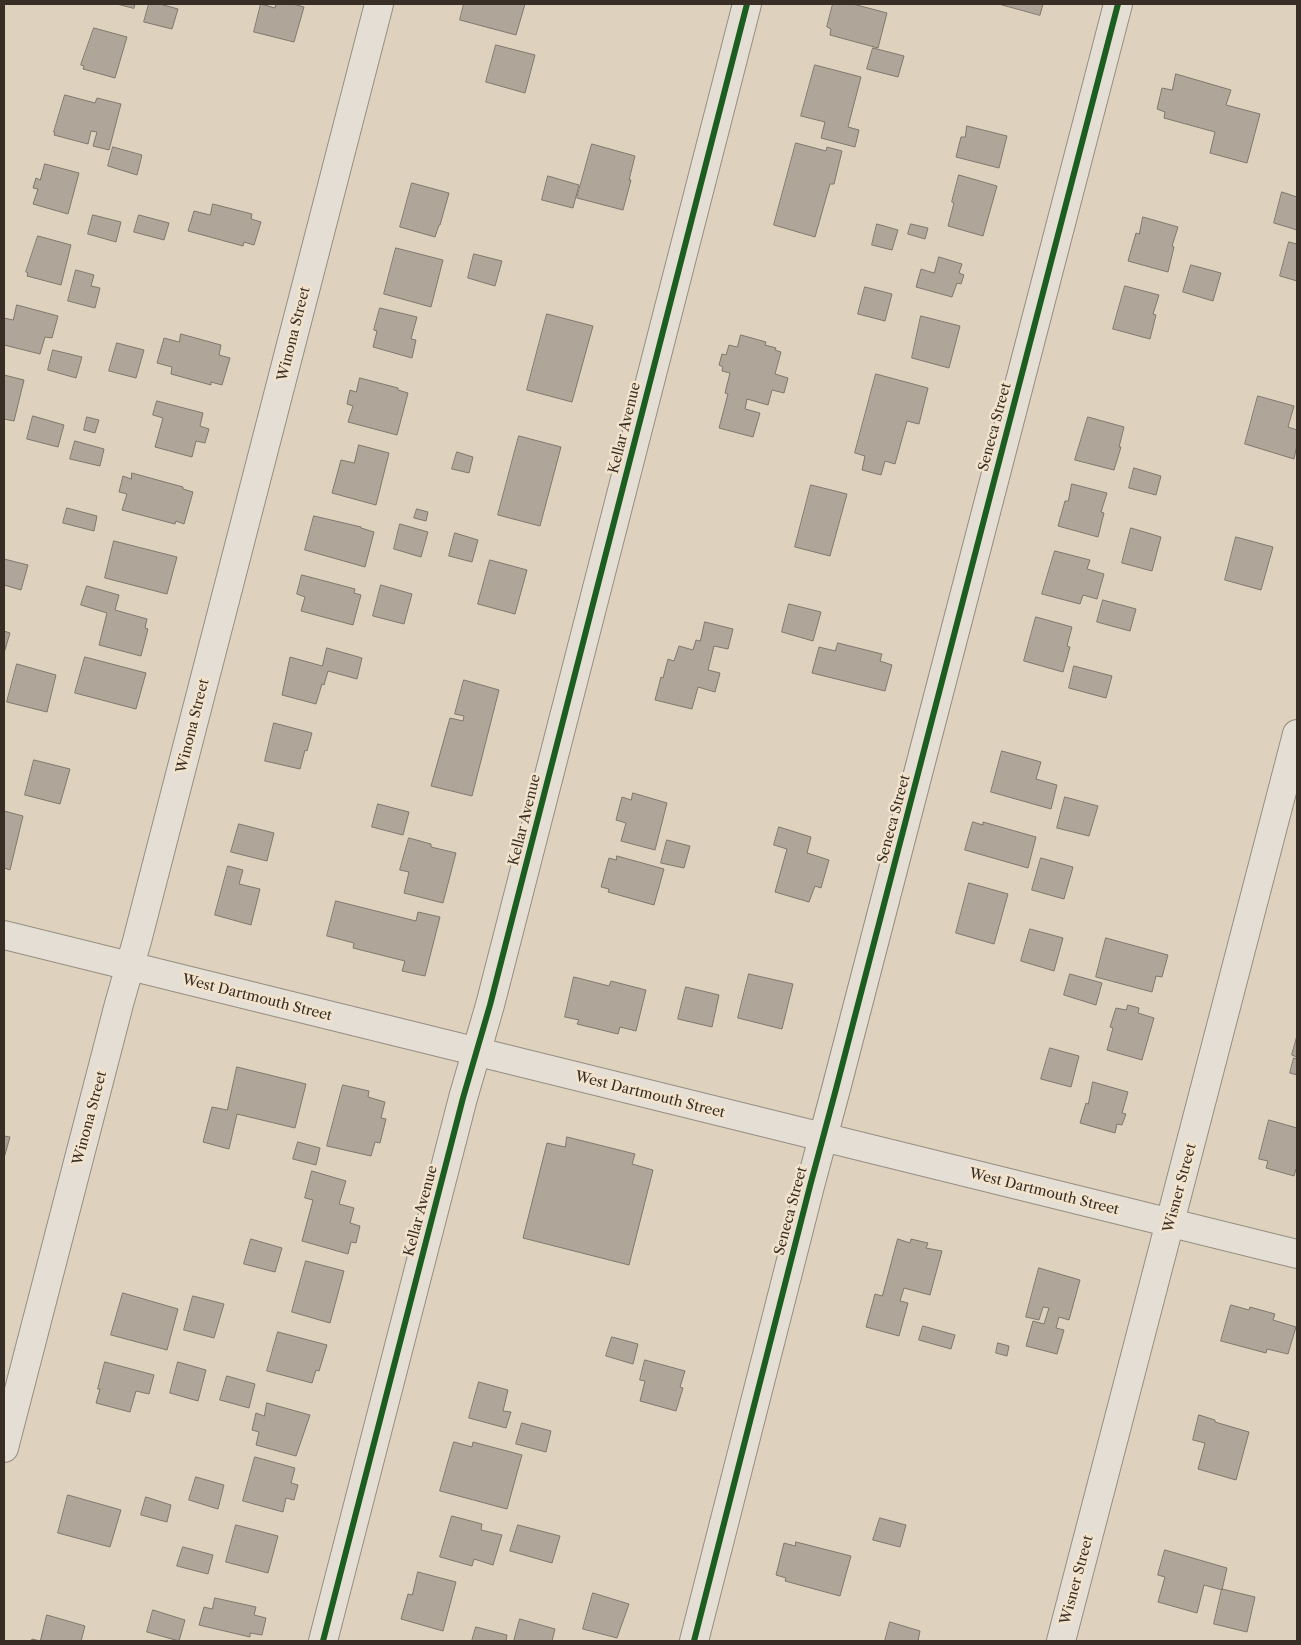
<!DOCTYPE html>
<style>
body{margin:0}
#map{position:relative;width:1301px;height:1645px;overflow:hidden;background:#ded1bd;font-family:"Libre Caslon Text",serif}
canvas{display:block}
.frame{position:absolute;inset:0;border:5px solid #382e26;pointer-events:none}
</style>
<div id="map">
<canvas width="1301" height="1645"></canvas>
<div class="frame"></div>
</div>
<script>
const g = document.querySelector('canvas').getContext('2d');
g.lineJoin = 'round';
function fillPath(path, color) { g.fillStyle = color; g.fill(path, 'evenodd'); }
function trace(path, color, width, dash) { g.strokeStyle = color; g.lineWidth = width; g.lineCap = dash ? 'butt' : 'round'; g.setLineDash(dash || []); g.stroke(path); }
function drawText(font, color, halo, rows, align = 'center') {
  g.font = font + ' "Libre Caslon Text",serif'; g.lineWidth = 5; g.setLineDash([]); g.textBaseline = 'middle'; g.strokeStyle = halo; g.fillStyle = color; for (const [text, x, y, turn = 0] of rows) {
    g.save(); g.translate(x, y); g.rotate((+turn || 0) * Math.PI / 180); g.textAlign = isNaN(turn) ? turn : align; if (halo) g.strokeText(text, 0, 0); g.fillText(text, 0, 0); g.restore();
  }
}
const building = new Path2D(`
 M117 4H135L134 8Z
 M149 4H160L178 9 172 29 144 22Z
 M261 4 275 8 276 4H293L304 7 294 42 254 32Z
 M464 4H525L516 35 460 20Z
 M833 4H853L887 13 878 48 830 35 831 29 827 27Z
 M999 4H1043L1040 15Z
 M94 28 127 37 115 78 83 69 84 66 81 65Z
 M496 45 535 55 525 93 486 82Z
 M873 48 904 56 898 77 867 69Z
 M815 65 861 77 848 127 859 130 855 147 821 138 825 122 801 116Z
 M1176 74 1231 90 1226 105 1260 114 1247 163 1210 153 1215 132 1164 118 1165 112 1157 109 1162 88 1172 90Z
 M65 95 95 103 97 98 121 104 109 150 93 146 97 132 91 131 88 144 54 135 55 132H54Z
 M967 126 1007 136 999 168 956 157 961 137H965Z
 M796 143 826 151 827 147 842 151 834 184H830L815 237 774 225Z
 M592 144 635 156 629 180H631L623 210 577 198Z
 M113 147 142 155 137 175 108 166Z
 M45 164 79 173 68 214 33 204 38 189 33 188 36 178 40 180Z
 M959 175 997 186 983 236 948 226 954 203 952 202Z
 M548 176 579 185 573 208 542 200Z
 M412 183 449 193 440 225H439L435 237 400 227Z
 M1282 192 1297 197V230L1274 223Z
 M213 204 252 214 251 219 261 222 254 245 244 242 243 246 188 231 194 211 210 215Z
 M93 215 121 222 116 242 88 234Z
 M139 215 169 223 164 240 134 232Z
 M1143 217 1178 227 1172 246 1174 247 1168 272 1128 261 1136 233 1139 234Z
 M877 224 898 230 892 250 872 245Z
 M911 224 928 228 925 239 908 234Z
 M38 236 71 245 61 285 27 276 28 273 26 272Z
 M1289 242 1297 244V281L1280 276Z
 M396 248 443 260 431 307 384 294Z
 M474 254 502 261 495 286 468 278Z
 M939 257 962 264 959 273 964 275 961 284 957 283 952 297 916 287 921 269 934 273Z
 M1191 265 1221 273 1213 301 1183 292Z
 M76 270 94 275 91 286 100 288 95 308 68 301Z
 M1125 286 1159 295 1153 314 1156 315 1150 339 1113 329Z
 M865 287 892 294 885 321 858 314Z
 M17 305 58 316 52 338 45 337 40 354 4 345V318L13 320Z
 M380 308 417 317 411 339 416 340 412 358 373 347 377 331 374 330Z
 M547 314 593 326 572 402 527 390Z
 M921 316 960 326 949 368 912 358Z
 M181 334 221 345 219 355 230 358 222 385 211 382V385L171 374 172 367 157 363 164 338 179 342Z
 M741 335 766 342 765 345 776 348 775 350 781 352 775 374 788 378 784 393 772 390 768 405 747 399 745 409 760 413 753 437 719 428 728 394 725 393 730 373 722 371 723 367 719 365 722 354 726 355 729 345 737 347Z
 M117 343 144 350 136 378 109 371Z
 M53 350 82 357 76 378 48 370Z
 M876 374 928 388 919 424 907 421 895 464 885 461 881 475 862 470 865 456 855 453Z
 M4 375 24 380 14 421 4 419Z
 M360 378 398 388V390L408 393 397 435 348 422 353 406 347 404 350 390 356 392Z
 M1258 396 1294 406 1288 427 1297 430V445L1294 459 1245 444Z
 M157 401 203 413 200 426 209 429 205 443 196 441 192 457 155 447 163 418 153 415Z
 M33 416 64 425 58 447 27 439Z
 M87 417 99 420 95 433 84 430Z
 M1088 417 1124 427 1119 447H1121L1114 470 1075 460Z
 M519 436 561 447 540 526 498 515Z
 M75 441 104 449 100 466 70 459Z
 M359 445 389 453 376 505 332 493 341 460 354 463Z
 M457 452 473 457 469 473 452 469Z
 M1134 468 1161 476 1156 495 1129 488Z
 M132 473 183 487V489L193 492 184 524 176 521 175 524 122 510 127 494 119 492 123 476 131 479Z
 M1072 484 1107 493 1101 512 1104 513 1098 537 1058 526 1065 501H1068Z
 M811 485 847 494 830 556 795 547Z
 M67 508 97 516 94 531 63 523Z
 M417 509 428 512 426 521 414 518Z
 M314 516 361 527V528L374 532 365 567 305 550Z
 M400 524 428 532 421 557 394 549Z
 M1131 528 1161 537 1152 571 1122 563Z
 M455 533 478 540 472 562 449 556Z
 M1236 537 1273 547 1261 590 1225 580Z
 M114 541 177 557 167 594 105 578Z
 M1055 551 1090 560 1087 569 1104 574 1097 599 1083 595 1080 604 1042 594Z
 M4 559 28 565 21 590 4 585Z
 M490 560 527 570 515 614 478 604Z
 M302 575 355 589 354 593 361 595 353 625 301 611 305 597 297 594Z
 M381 585 412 594 404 624 373 616Z
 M87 586 119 595 115 610 147 619 145 628 148 629 141 656 99 645 107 613 81 605Z
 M1103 600 1136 609 1130 631 1097 622Z
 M789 604 821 612 813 641 782 632Z
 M1036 617 1072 627 1067 646 1070 647 1063 672 1024 661Z
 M705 622 733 629 728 649 714 646 708 670 720 673 715 692 698 687 692 709 655 700 661 677 663 678 668 659 674 661 679 646 693 650 696 640 700 641Z
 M4 631 10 633 4 653Z
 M838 643 882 654 880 661 892 665 885 691 812 673 819 647 835 651Z
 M327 648 362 658 357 679 328 671 324 685 322 684 316 704 282 695 290 657 322 666Z
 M85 657 146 673 136 709 75 693Z
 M17 664 56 675 47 712 7 702Z
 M1074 666 1112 676 1106 698 1069 688Z
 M464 680 499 690 472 796 431 786 450 718 463 721 464 716 455 714Z
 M274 723 312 733 307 751 305 750 300 769 265 761Z
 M1002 751 1041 762 1036 779 1057 785 1051 809 991 792Z
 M34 760 70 769 60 804 25 795Z
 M633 793 667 803 655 850 621 841 626 823 616 820 622 797 631 800Z
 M1065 797 1098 806 1089 836 1057 828Z
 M378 804 409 812 403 835 372 827Z
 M4 811 23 816 10 870 4 868Z
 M973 822 983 825V822L1036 837 1028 868 965 850Z
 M239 824 274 833 267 861 231 852Z
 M779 827 811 837 807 853 829 860 821 888 815 886 809 902 775 892 787 849 774 845Z
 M409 838 431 844V847L456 853 443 903 404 893 409 872 400 870Z
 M667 840 690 846 684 868 661 863Z
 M617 856 664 869 654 905 608 892 609 889 601 887 609 858 616 860Z
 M1041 858 1073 867 1064 899 1032 890Z
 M228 866 243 870 239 884 260 889 251 925 215 915Z
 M969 883 1008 894 994 944 956 933Z
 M336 901 416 921 418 912 440 917 425 976 402 971 405 961 353 948 354 943 327 936Z
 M1030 929 1063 938 1054 971 1021 961Z
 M1106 938 1168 955 1162 977 1156 976 1152 992 1096 977Z
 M749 974 793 984 782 1029 738 1018Z
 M1070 974 1102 983 1096 1005 1064 995Z
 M574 977 609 986 611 981 646 990 636 1031 620 1027 618 1034 577 1024 579 1020 565 1017Z
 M686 987 719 995 712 1027 678 1019Z
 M1128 1005 1139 1008 1138 1013 1154 1018 1142 1060 1107 1050 1113 1028 1110 1027 1116 1008 1126 1010Z
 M1297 1036V1057L1292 1055Z
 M1050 1048 1079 1056 1071 1087 1041 1079Z
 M1294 1058 1297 1059V1075L1290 1073Z
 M237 1067 306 1084 295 1128 237 1114 229 1149 203 1142 212 1107 227 1110Z
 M1093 1082 1128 1092 1122 1113 1126 1114 1122 1125 1117 1124 1115 1133 1080 1123 1086 1103 1088 1104Z
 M343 1085 369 1091 368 1097 385 1102 381 1118 386 1119 380 1143 375 1142 371 1156 327 1146Z
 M1269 1120 1297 1128V1169H1296L1294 1176 1266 1168 1268 1161 1259 1159Z
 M4 1136 10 1137 4 1158Z
 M567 1137 635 1154 632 1164 653 1170 629 1265 523 1238 547 1143 565 1147Z
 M298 1142 320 1148 316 1165 293 1159Z
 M312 1171 346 1181 339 1204 354 1208 350 1223 360 1226 356 1243 351 1242 348 1254 302 1241 313 1200 305 1198Z
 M251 1239 282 1248 275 1272 244 1264Z
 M898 1239 910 1243 911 1239 928 1243 926 1248 942 1251 930 1295 904 1288 900 1301 908 1303 899 1336 866 1327 875 1294 882 1296Z
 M306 1261 344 1271 330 1323 292 1312Z
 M1039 1268 1080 1280 1069 1320 1059 1317 1056 1328 1064 1330 1057 1354 1026 1346 1033 1321 1044 1324 1049 1308 1043 1307 1039 1320 1026 1317Z
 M123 1293 178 1309 167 1350 111 1335Z
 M193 1296 224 1304 214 1338 184 1330Z
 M1231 1305 1249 1310 1250 1307 1275 1314 1273 1320 1296 1327 1288 1354 1267 1349 1266 1353 1221 1341Z
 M923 1326 955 1335 951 1349 919 1340Z
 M278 1332 327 1345 319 1371 316 1370 312 1383 267 1371Z
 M612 1337 638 1344 633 1364 606 1356Z
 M998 1343 1009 1346 1007 1356 996 1353Z
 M645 1360 685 1371 680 1387 683 1388 676 1411 640 1401 645 1381 640 1380Z
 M105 1362 154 1375 149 1394 136 1391 130 1412 96 1403 100 1389H98Z
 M178 1362 206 1370 198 1401 170 1393Z
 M227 1376 255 1384 249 1408 220 1400Z
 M479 1382 508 1390 503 1411 511 1412 506 1428 469 1418Z
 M267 1403 310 1415 296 1456 256 1445 259 1432 252 1430 256 1413 264 1416Z
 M1199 1415 1215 1420V1422L1249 1432 1236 1480 1198 1469 1205 1443 1193 1440Z
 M522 1423 551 1431 546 1452 516 1444Z
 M454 1442 472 1447 473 1442 522 1455 507 1509 440 1491Z
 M255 1457 295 1468 291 1483 298 1485 294 1500 286 1498 283 1512 243 1501Z
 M196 1477 224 1485 218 1509 189 1500Z
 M68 1495 121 1510 110 1547 58 1533Z
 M146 1497 171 1505 167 1522 141 1515Z
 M452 1516 482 1524 481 1530 502 1535 493 1565 474 1559 472 1566 440 1557Z
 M880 1518 906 1525 900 1547 873 1540Z
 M236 1525 278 1536 268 1573 226 1562Z
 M518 1525 560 1536 552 1563 510 1551Z
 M796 1542 851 1556 840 1596 785 1581 786 1578 776 1575 784 1543 795 1546Z
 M183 1547 213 1555 208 1574 177 1566Z
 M1165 1550 1227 1568 1222 1590 1204 1585 1197 1613 1158 1602 1165 1577 1158 1575Z
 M418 1572 456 1582 443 1631 401 1619 408 1594 412 1595Z
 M1222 1589 1255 1597 1247 1632 1214 1624Z
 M593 1593 629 1604 617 1638 583 1629Z
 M215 1598 256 1607 254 1615 266 1618 262 1635 250 1633V1637L199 1625 204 1607 212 1609Z
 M153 1610 185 1620 179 1641 147 1632Z
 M47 1615 85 1626 81 1641H31L32 1639 40 1641Z
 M520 1619 555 1629 552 1641H514Z
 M890 1622 920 1631 918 1641H885Z
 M476 1627 507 1635 506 1641H472Z`);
fillPath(building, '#afa699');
trace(building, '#7f786d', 1);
const minor = new Path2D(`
 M4 935 1297 1254
 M4 1448 119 1004 137 941 379 4
 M323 1641 463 1098 490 1005 747 4
 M694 1641 810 1186 836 1089 1118 4
 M1061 1641 1297 734`);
trace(minor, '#968e82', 30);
trace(minor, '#e5ded4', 28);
trace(new Path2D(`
 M323 1641 463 1098 490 1005 747 4
 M694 1641 810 1186 836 1089 1118 4`), '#1b5e20', 6);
drawText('14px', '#382e26', '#f2e3cc', [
 ["Winona Street",294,334,-76],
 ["Seneca Street",995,427,-75],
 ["Kellar Avenue",625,428,-76],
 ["Winona Street",193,726,-76],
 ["Seneca Street",894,819,-75],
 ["Kellar Avenue",525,820,-76],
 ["West Dartmouth Street",257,998,14],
 ["West Dartmouth Street",650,1095,14],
 ["Winona Street",90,1118,-75],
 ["Wisner Street",1180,1188,-75],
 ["West Dartmouth Street",1044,1192,14],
 ["Kellar Avenue",421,1211,-75],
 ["Seneca Street",791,1211,-75],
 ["Wisner Street",1077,1580,-75]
]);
</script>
